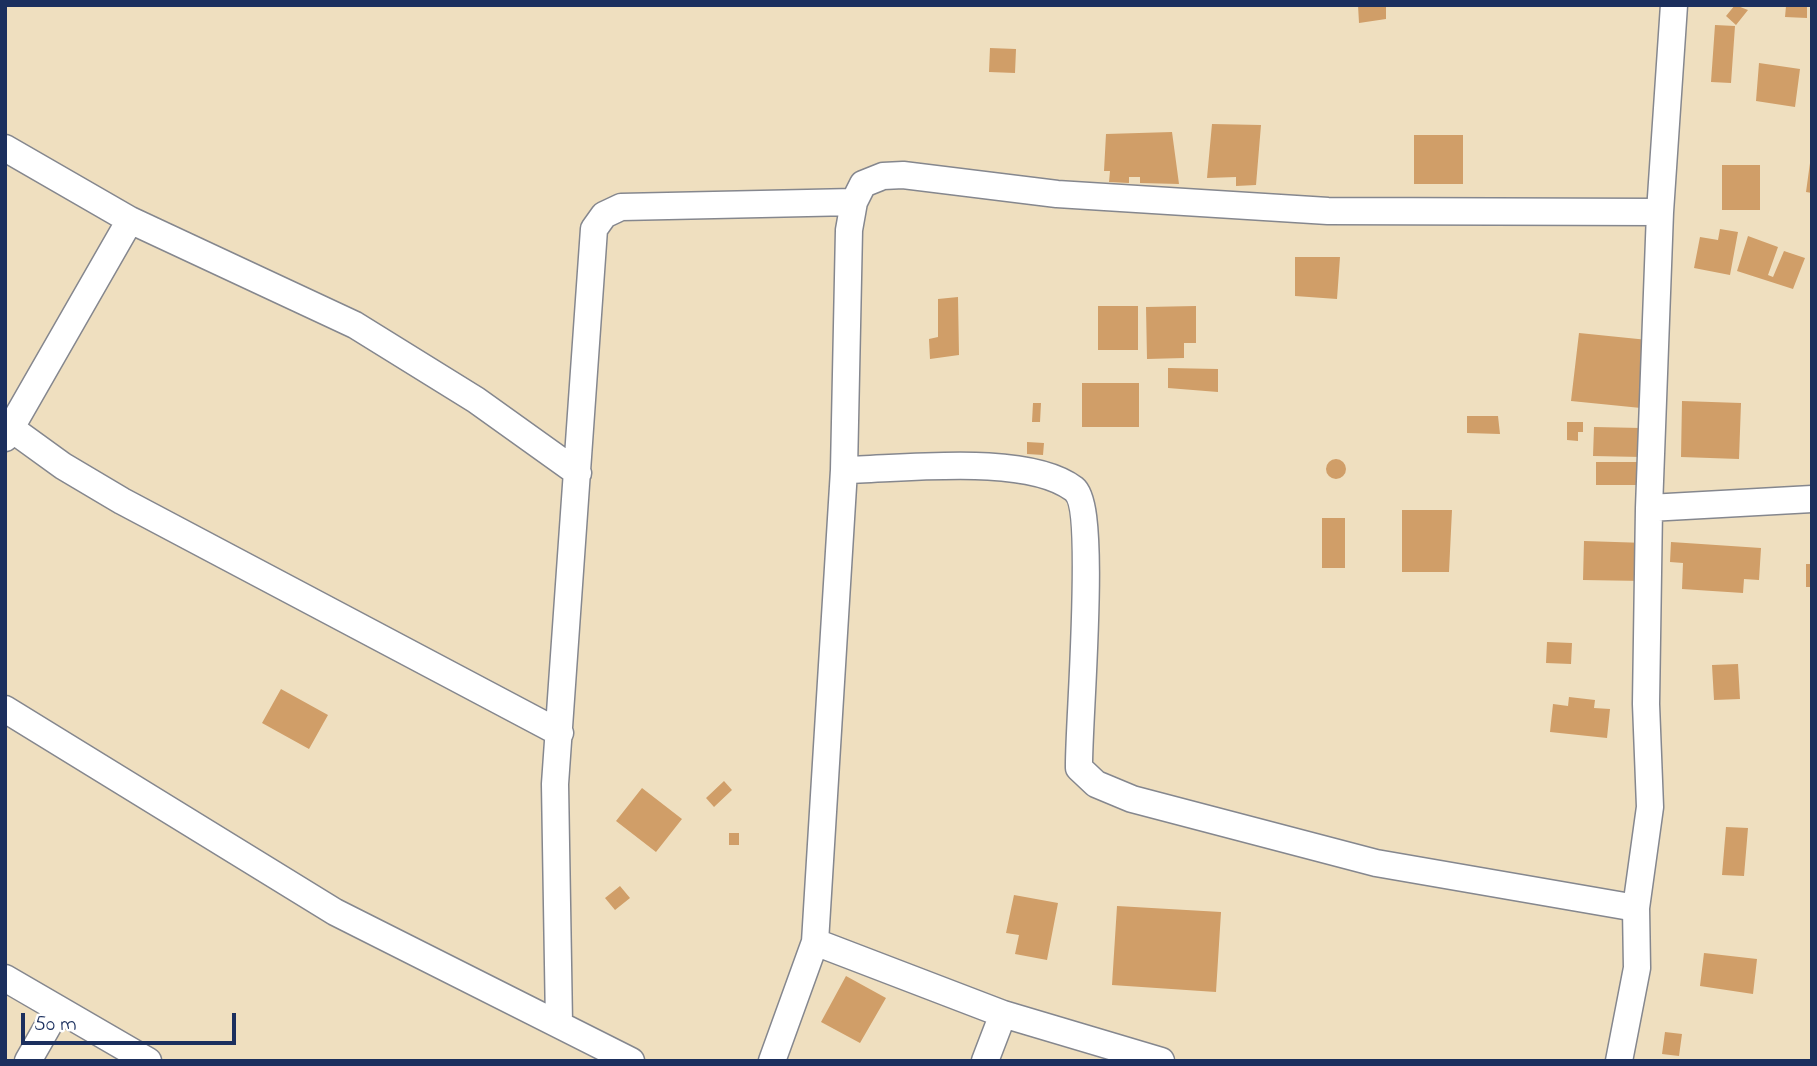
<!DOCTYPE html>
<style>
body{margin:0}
#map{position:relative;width:1817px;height:1066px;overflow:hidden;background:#efdfbf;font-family:"Indie Flower",sans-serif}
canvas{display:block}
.frame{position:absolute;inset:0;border:7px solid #1b2f5e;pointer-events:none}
.scale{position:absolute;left:21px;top:1013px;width:215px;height:32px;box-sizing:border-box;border:4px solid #1b2f5e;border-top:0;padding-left:9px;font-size:21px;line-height:24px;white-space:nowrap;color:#1b2f5e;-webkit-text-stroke:5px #fff;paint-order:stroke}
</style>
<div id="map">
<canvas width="1817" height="1066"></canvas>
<div class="frame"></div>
<div class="scale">50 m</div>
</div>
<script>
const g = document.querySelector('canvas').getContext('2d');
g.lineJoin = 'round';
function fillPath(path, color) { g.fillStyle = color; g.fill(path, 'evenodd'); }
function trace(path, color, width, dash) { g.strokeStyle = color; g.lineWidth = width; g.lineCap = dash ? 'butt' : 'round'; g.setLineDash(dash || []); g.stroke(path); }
fillPath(new Path2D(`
 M1358 5H1386V19L1359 23Z
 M1735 5 1748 10 1736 25 1726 16Z
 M1786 6H1807V18L1785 17Z
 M1715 25 1735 26 1731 83 1711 82Z
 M990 48 1016 49 1015 73 989 72Z
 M1759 63 1800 69 1795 107 1756 101Z
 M1212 124 1261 125 1256 185 1236 186V177L1207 178Z
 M1172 132 1179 184 1140 183V177H1129V183L1109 182 1110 171H1104L1106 134Z
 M1414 135H1463V184H1414Z
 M1810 163H1812V193L1806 192Z
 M1722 165H1760V210H1722Z
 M1720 229 1738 232 1730 275 1694 268 1700 237 1718 240Z
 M1748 236 1778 247 1768 275 1773 277 1784 251 1805 258 1793 289 1737 271Z
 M1295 257H1340L1337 299 1295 296Z
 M958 297 959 355 930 359 929 339 938 337V299Z
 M1098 306H1138V350H1098Z
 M1196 306V343H1184V358L1147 359 1146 307Z
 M1579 333 1648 340 1641 408 1571 401Z
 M1168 368 1218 369V392L1168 388Z
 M1082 383H1139V427H1082Z
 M1682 401 1741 403 1739 459 1681 457Z
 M1033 403H1041L1040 422H1032Z
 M1467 416H1498L1500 434 1467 433Z
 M1567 422H1583V432H1578V441L1567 440Z
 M1594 427 1641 428V457L1593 456Z
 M1027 442 1044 443 1043 455 1027 454Z
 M1326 469a10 10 0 1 1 20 0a10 10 0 1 1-20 0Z
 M1596 462H1640V485H1596Z
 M1402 510H1452L1449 572H1402Z
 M1322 518H1345V568H1322Z
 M1584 541 1646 543 1645 581 1583 580Z
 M1671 542 1761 548 1759 580 1744 579 1743 593 1682 589 1683 563 1670 562Z
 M1806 564H1812V587H1806Z
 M1547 642 1572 643 1571 664 1546 663Z
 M1738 664 1740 699 1714 700 1712 665Z
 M281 689 328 715 309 749 262 723Z
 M1569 697 1595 700 1594 708 1610 709 1607 738 1550 732 1553 704 1568 706Z
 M724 781 732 790 714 807 706 798Z
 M642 788 682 819 656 852 616 821Z
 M1726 827 1748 828 1744 876 1722 875Z
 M729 833H739V845H729Z
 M620 886 630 898 615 910 605 898Z
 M1014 895 1058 903 1047 960 1015 954 1019 935 1006 933Z
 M1117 906 1221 912 1216 992 1112 985Z
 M1704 953 1757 959 1753 994 1700 986Z
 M846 976 886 998 860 1043 821 1022Z
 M1665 1032 1682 1034 1679 1056 1662 1054Z`), '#d09e68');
const minor = new Path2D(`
 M5 148 130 220 355 325 476 400 578 473
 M1660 212 1674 5
 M5 424 63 466 122 501 560 733
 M5 438 130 220
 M844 470C902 469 1027 453 1074 489 1098 508 1078 725 1079 768L1096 784 1132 799 1376 863 1636 908
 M1649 508 1812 499
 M5 709 335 912 631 1061
 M815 942 1003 1014 1161 1061
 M5 978 148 1061
 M559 1024 555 784 594 229 604 215 621 207 854 202
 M28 1061 57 1010
 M772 1061 815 942 844 470 849 230 854 202 863 184 883 176 903 175 1057 194 1328 211 1660 212 1649 508 1646 704 1650 807 1636 908 1637 968 1619 1061
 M985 1061 1003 1014`);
trace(minor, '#85878e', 29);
trace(minor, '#fff', 26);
</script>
